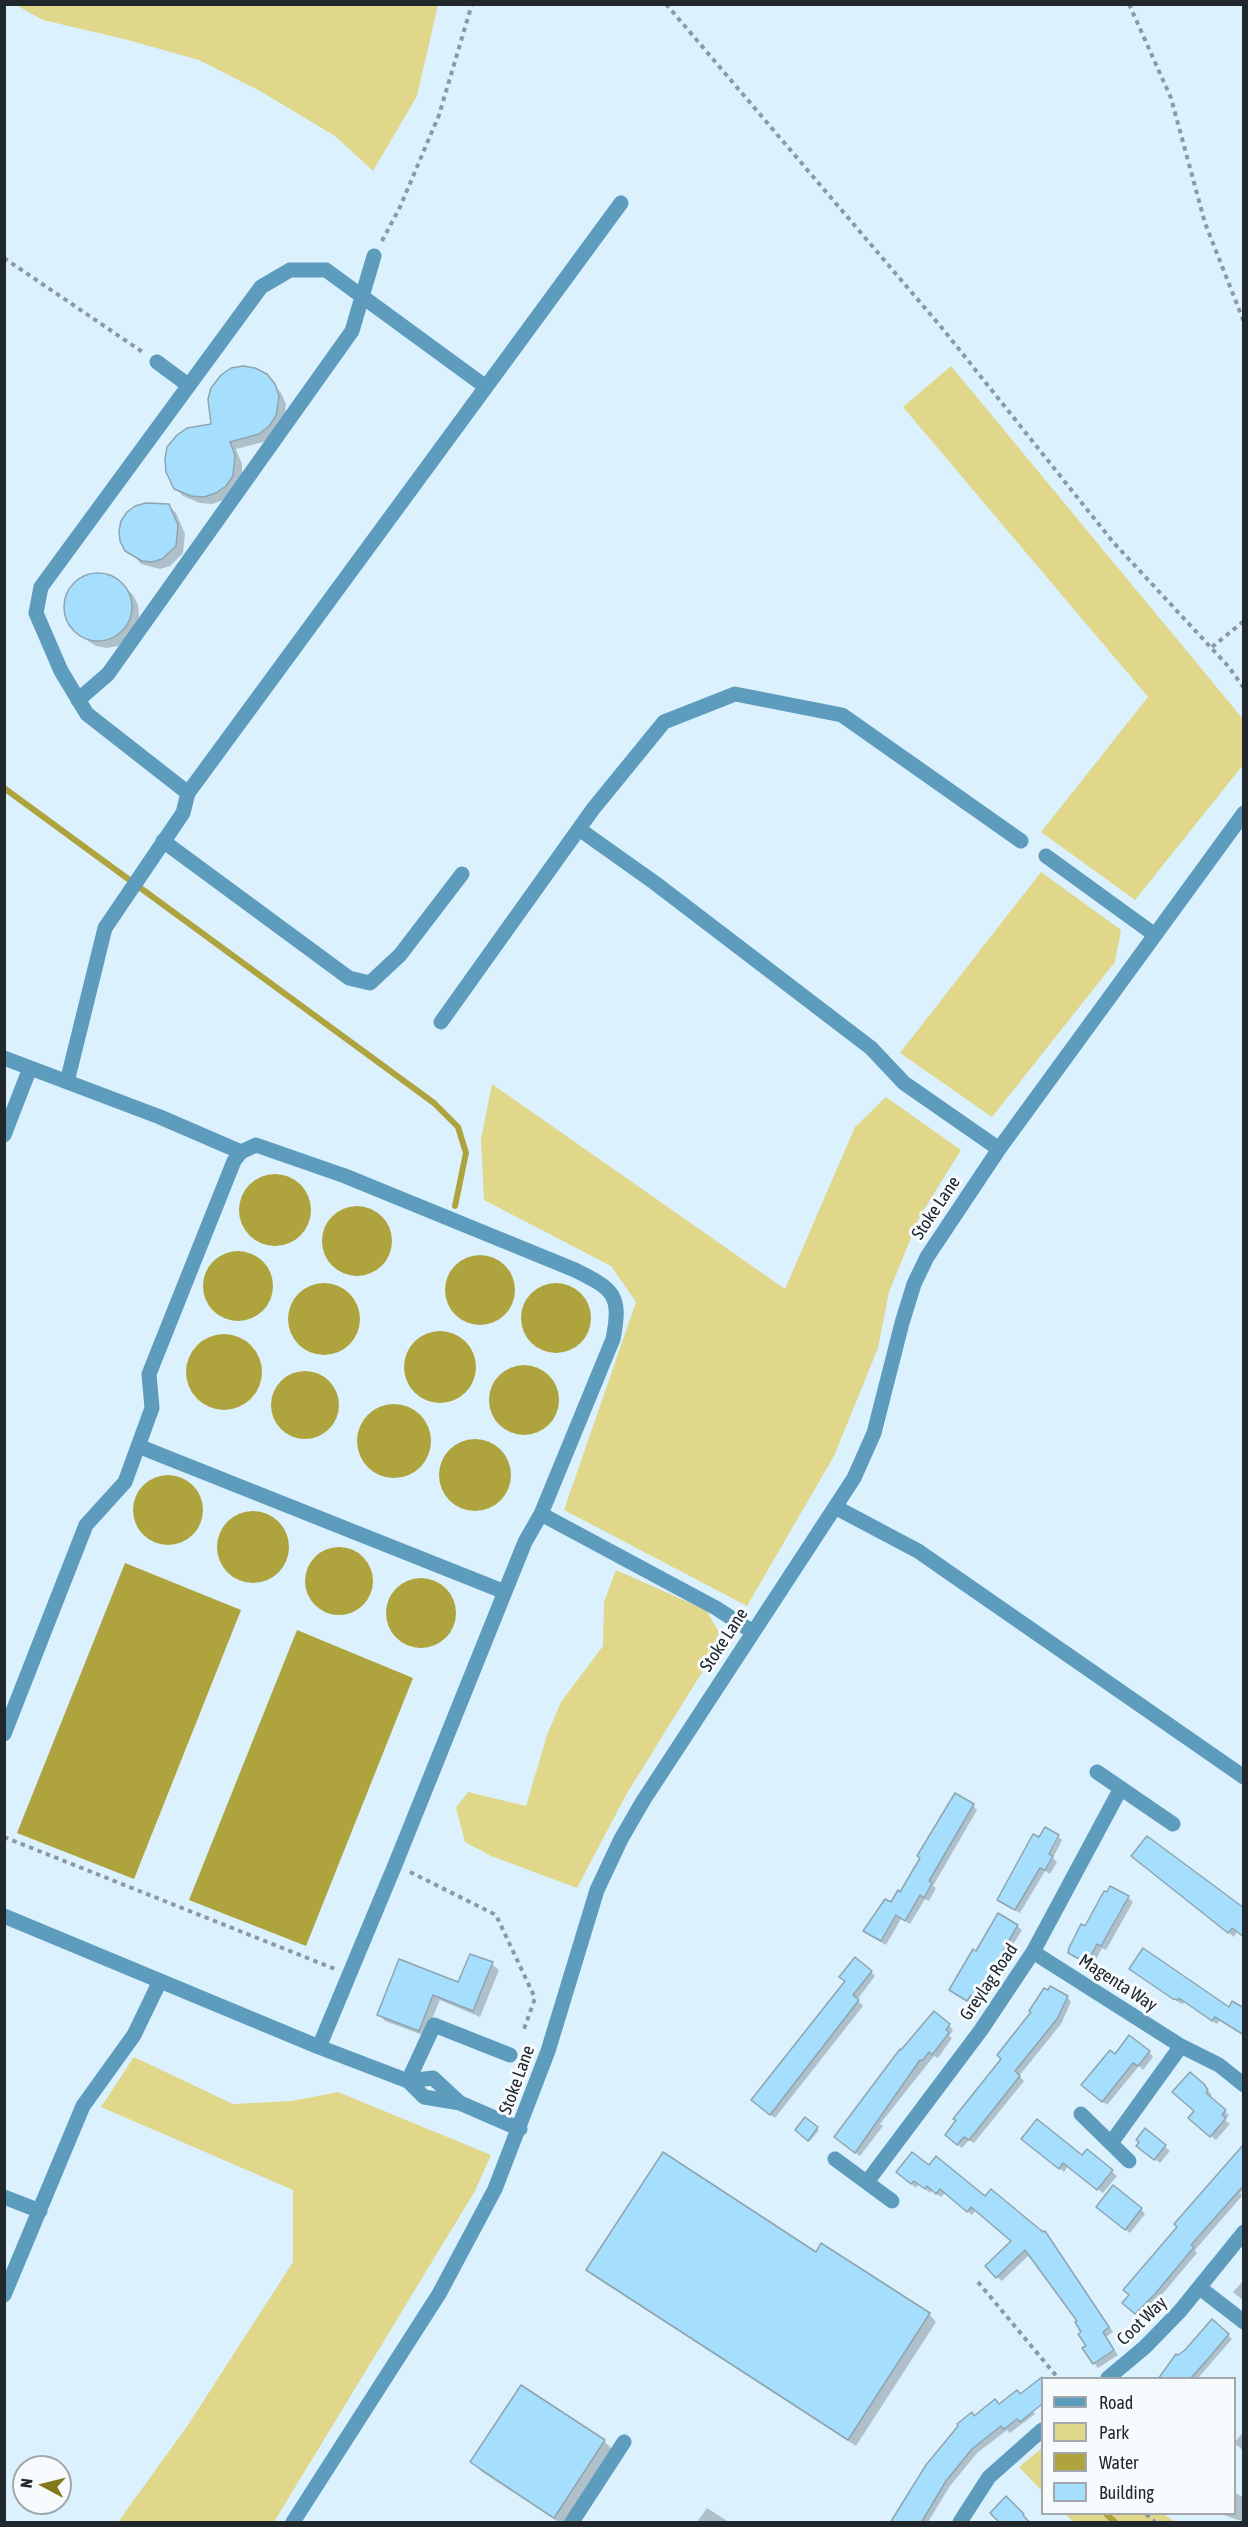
<!DOCTYPE html>
<style>
body{margin:0}
#map{position:relative;width:1248px;height:2527px;overflow:hidden;background:#dbf1fe;font-family:"Asap Condensed",sans-serif}
canvas{display:block}
.frame{position:absolute;inset:0;border:6px solid #20282d;pointer-events:none}
.legend{position:absolute;left:1041px;top:2377px;width:195px;height:138px;box-sizing:border-box;background:#f7fbfe;border:2px solid #a1a7aa;margin:0;padding:8px 10px;list-style:none;font-size:18px;color:#20282d}
.legend li{display:flex;align-items:center;gap:12px;height:30px}
.legend b{width:30px;border:2px solid #a1a7aa}
.north{position:absolute;left:12px;top:2455px;width:60px;height:60px;box-sizing:border-box;background:#f7fbfe;border:2px solid #a1a7aa;border-radius:50%;rotate:277deg;font-size:16px;font-weight:700;line-height:24px;text-align:center;color:#20282d}
.north::after{content:'';display:block;margin:auto;width:21px;height:27px;background:#83781c;clip-path:polygon(50% 0,100% 100%,50% 72%,0 100%)}
</style>
<div id="map">
<canvas width="1248" height="2527"></canvas>
<div class="frame"></div>
<ul class="legend">
<li><b style="height:8px;background:#5d9cbd"></b>Road</li>
<li><b style="height:16px;background:#e0d78b"></b>Park</li>
<li><b style="height:16px;background:#afa33e"></b>Water</li>
<li><b style="height:16px;background:#a6dffe"></b>Building</li>
</ul>
<div class="north">N</div>
</div>
<script>
const g = document.querySelector('canvas').getContext('2d');
g.lineJoin = 'round';
function fillPath(path, color) { g.fillStyle = color; g.fill(path, 'evenodd'); }
function trace(path, color, width, dash) { g.strokeStyle = color; g.lineWidth = width; g.lineCap = dash ? 'butt' : 'round'; g.setLineDash(dash || []); g.stroke(path); }
function drawText(font, color, halo, rows, align = 'center') {
  g.font = font + ' "Asap Condensed",sans-serif'; g.lineWidth = 6; g.setLineDash([]); g.textBaseline = 'middle'; g.strokeStyle = halo; g.fillStyle = color; for (const [text, x, y, turn = 0] of rows) {
    g.save(); g.translate(x, y); g.rotate((+turn || 0) * Math.PI / 180); g.textAlign = isNaN(turn) ? turn : align; if (halo) g.strokeText(text, 0, 0); g.fillText(text, 0, 0); g.restore();
  }
}
fillPath(new Path2D(`
 M16 5H438L417 96 373 171 335 136 260 91 199 60 124 39 43 20Z
 M951 366 1243 719V765L1135 900 1041 832 1148 697 903 407Z
 M1041 872 1121 930 1115 962 992 1117 900 1053Z
 M492 1084 785 1289 855 1127 886 1097 961 1150 920 1216 889 1292 878 1348 834 1456 747 1606 564 1510 636 1302 611 1266 484 1200 481 1139Z
 M616 1570 706 1610 719 1632 704 1669 626 1795 577 1888 491 1856 465 1842 456 1808 468 1792 526 1806 547 1735 561 1702 603 1646 604 1602Z
 M134 2057 233 2104 292 2101 338 2092 491 2155 475 2191 274 2522H118L188 2425 293 2262V2190L101 2107Z
 M1042 2448V2491L1019 2467Z
 M1065 2514H1163L1176 2522H1074Z`), '#e0d78b');
fillPath(new Path2D(`
 M239 1210a36 36 0 1 1 72 0a36 36 0 1 1-72 0Z
 M322 1241a35 35 0 1 1 70 0a35 35 0 1 1-70 0Z
 M203 1286a35 35 0 1 1 70 0a35 35 0 1 1-70 0Z
 M445 1290a35 35 0 1 1 70 0a35 35 0 1 1-70 0Z
 M288 1319a36 36 0 1 1 72 0a36 36 0 1 1-72 0Z
 M521 1318a35 35 0 1 1 70 0a35 35 0 1 1-70 0Z
 M404 1367a36 36 0 1 1 72 0a36 36 0 1 1-72 0Z
 M186 1372a38 38 0 1 1 76 0a38 38 0 1 1-76 0Z
 M489 1400a35 35 0 1 1 70 0a35 35 0 1 1-70 0Z
 M271 1405a34 34 0 1 1 68 0a34 34 0 1 1-68 0Z
 M357 1441a37 37 0 1 1 74 0a37 37 0 1 1-74 0Z
 M439 1475a36 36 0 1 1 72 0a36 36 0 1 1-72 0Z
 M133 1510a35 35 0 1 1 70 0a35 35 0 1 1-70 0Z
 M217 1547a36 36 0 1 1 72 0a36 36 0 1 1-72 0Z
 M305 1581a34 34 0 1 1 68 0a34 34 0 1 1-68 0Z
 M125 1563 241 1610 134 1879 17 1833Z
 M386 1613a35 35 0 1 1 70 0a35 35 0 1 1-70 0Z
 M297 1630 413 1678 306 1946 189 1900Z`), '#afa33e');
fillPath(new Path2D(`
 M274 384 281 393 286 404 285 416 267 441 236 449 242 464V475L223 500 212 504 200 503 183 496 176 488 213 425Z
 M168 505 176 513 185 534 183 553 170 566 160 569 141 564 122 541Z
 M95 574 106 575 116 579 133 595 138 605 139 617 137 628 128 640 118 646 107 648 96 646 82 637 68 620 65 608 66 597 74 584 84 577Z
 M973 1805 977 1810 933 1886 936 1888 929 1901 925 1899 910 1924 901 1919 886 1945 870 1936 865 1931 901 1894Z
 M1059 1837 1062 1840 1053 1858 1057 1862 1050 1874 1045 1871 1020 1913 1003 1904 999 1899 1044 1860 1046 1861Z
 M1138 1861 1237 1932 1234 1937Z
 M1128 1897 1133 1902 1106 1950 1102 1948 1092 1967 1075 1957 1070 1952 1086 1928Z
 M1017 1926 1022 1930 979 2000 976 1998 972 2004 955 1994 951 1990 977 1954Z
 M471 1956 492 1964 499 1970 480 2017 440 2000 425 2036 385 2021 379 2014 459 1984Z
 M871 1972 875 1976 857 2000 863 2006 775 2118 757 2105Z
 M1136 1973 1229 2009 1244 2010V2035L1220 2020 1217 2024 1184 2002 1183 2004 1180 2003Z
 M1067 1997 1071 2002 1061 2024 1019 2076 1024 2081 974 2143 969 2140 962 2148 951 2139 1003 2060Z
 M949 2025 953 2030 949 2036 952 2038 938 2058 934 2056 880 2124 883 2126 860 2156 840 2142 835 2137Z
 M1149 2052 1153 2057 1143 2070 1139 2066 1107 2105 1088 2090 1115 2056Z
 M1203 2085 1212 2095 1209 2098 1229 2115 1225 2120 1230 2124 1216 2140 1194 2122Z
 M806 2119 819 2130 810 2141 797 2130Z
 M1145 2130 1170 2151 1160 2163 1142 2150Z
 M1027 2143 1082 2157 1087 2151 1117 2176 1103 2193 1068 2166 1064 2172Z
 M1244 2146V2189L1240 2193 1242 2196 1195 2250 1197 2253 1148 2311 1147 2309 1140 2317 1129 2308 1179 2227Z
 M929 2167 1043 2234 1045 2233 1113 2332 1106 2337 1118 2355 1098 2368 1094 2363 1079 2321 1030 2254 1002 2281 997 2277 1013 2241 976 2210 972 2215 945 2193 941 2197 932 2190 930 2193 919 2184 916 2188 902 2176Z
 M1141 2209 1145 2214 1130 2233 1102 2212Z
 M816 2254 929 2314 936 2322 856 2446 595 2277 588 2270Z
 M1244 2280V2301L1233 2292Z
 M1212 2321 1232 2339 1198 2378H1170L1186 2351Z
 M1021 2396 1035 2414 1010 2433 1007 2430 977 2453 950 2486 928 2522H892L975 2418Z
 M1244 2431V2451L1234 2443Z
 M604 2441 614 2451 567 2522H558L482 2472 472 2462Z
 M1234 2492 1244 2498V2522L1221 2514H1234Z
 M707 2508 729 2522H697Z`), '#0003');
trace(new Path2D(`
 M4 788 434 1103 458 1127 466 1153 455 1206
 M1106 2514 1115 2522`), '#afa33e', 6);
const building = new Path2D(`
 M243 366 255 368 267 374 275 384 279 396 276 416 269 426 259 434 230 442 235 455 233 476 226 486 216 493 204 497 191 496 174 489 166 472 165 459 167 447 177 435 187 428 211 424 208 399 211 388 221 375 231 368Z
 M146 503 169 504 178 525 176 546 162 559 152 562 142 561 125 551 120 541 119 531 121 521 127 512 135 506Z
 M64 607a34 34 0 1 1 68 0a34 34 0 1 1-68 0Z
 M955 1793 974 1804 929 1881 932 1883 924 1898 920 1895 905 1921 896 1915 881 1941 863 1931 885 1899 891 1902 898 1890 900 1892 920 1858 917 1856Z
 M1045 1827 1059 1835 1049 1854 1053 1856 1045 1870 1040 1868 1015 1910 997 1900 1033 1834 1039 1837Z
 M1147 1836 1244 1908V1937L1232 1928 1228 1933 1131 1856Z
 M1110 1886 1129 1896 1101 1946 1097 1944 1087 1963 1068 1953 1069 1948 1081 1924 1085 1926 1104 1891 1107 1892Z
 M998 1913 1018 1925 984 1983 974 1997 971 1995 967 2001 949 1990 973 1949 976 1951Z
 M1143 1948 1229 2007 1232 2001 1244 2008V2035L1215 2017 1212 2021 1179 1998 1178 2000 1173 1999 1129 1969Z
 M470 1954 493 1962 473 2011 433 1995 419 2031 377 2015 399 1959 458 1982Z
 M855 1957 872 1971 853 1995 859 2000 770 2115 751 2100 845 1981 839 1977Z
 M1050 1986 1068 1996 1057 2019 1015 2071 1020 2076 969 2140 964 2137 957 2145 945 2135 956 2120 953 2119 1001 2059 997 2055 1031 2012 1029 2011 1044 1988 1048 1990Z
 M934 2011 950 2024 946 2030 949 2033 932 2055 929 2052 922 2061 920 2060 855 2153 834 2137 900 2049 901 2050Z
 M1129 2035 1150 2051 1138 2066 1133 2063 1102 2102 1081 2085 1110 2050 1115 2054Z
 M1190 2072 1204 2084 1208 2090 1206 2093 1226 2110 1222 2115 1226 2118 1210 2137 1188 2118 1194 2111 1172 2092Z
 M805 2117 818 2127 808 2141 795 2130Z
 M1037 2119 1082 2155 1087 2149 1113 2170 1097 2190 1063 2163 1059 2169 1021 2139Z
 M1145 2128 1166 2145 1154 2160 1136 2146 1139 2142 1136 2140Z
 M1244 2144V2185L1191 2245 1194 2247 1155 2294 1135 2314 1122 2303 1129 2295 1123 2290 1177 2227 1174 2224Z
 M663 2152 816 2252 821 2243 930 2313 848 2440 586 2270Z
 M912 2152 929 2165 936 2156 985 2196 991 2189 1043 2232 1045 2231 1109 2327 1103 2332 1114 2350 1093 2364 1082 2348 1086 2346 1078 2334 1081 2332 1075 2322 1077 2321 1025 2250 996 2278 985 2266 1011 2241 971 2207 967 2212 940 2189 936 2194 927 2186 925 2189 914 2181 911 2184 896 2172Z
 M1113 2185 1142 2208 1125 2230 1096 2207Z
 M1212 2319 1229 2334 1207 2360 1190 2379H1158L1176 2354 1178 2355 1185 2350Z
 M1042 2377V2404L1020 2422 1017 2419 1004 2429 1001 2426 972 2449 946 2481 921 2523H890L926 2465 958 2426 957 2424 972 2412 974 2416 995 2399 999 2404 1017 2390 1020 2394Z
 M521 2385 605 2440 554 2518 470 2462Z
 M1006 2496 1024 2514 1023 2515 1030 2523H1000L990 2513Z`);
fillPath(building, '#a6dffe');
trace(building, '#8ea4af', 1.5);
trace(new Path2D(`
 M666 4 942 328 1113 542 1228 666 1244 688
 M1129 4 1171 98 1205 223 1244 322
 M382 241 400 207 439 115 472 4
 M4 258 144 353
 M1212 647 1244 621
 M4 1837 335 1969
 M410 1872 496 1915 535 1998 523 2032
 M978 2282 1058 2378
 M1146 2514 1155 2522`), '#8a99a3', 4, [4.5, 4.5]);
trace(new Path2D(`
 M157 362 188 385
 M78 700 108 674 352 331 374 256
 M188 793 87 714 61 671 36 613 41 587 261 287 290 270H326L486 387
 M579 829 655 883 871 1048 904 1083 999 1149
 M163 841 349 978 370 983 400 955 462 874
 M1046 856 1155 935
 M441 1022 593 809 664 722 735 694 842 715 1021 841
 M4 1058 160 1117 241 1152
 M67 1082 105 928 183 813 188 793 621 203
 M4 1135 30 1068
 M138 1446 505 1592
 M835 1507 918 1551 1244 1777
 M541 1514 716 1608 753 1632
 M4 1734 86 1525 125 1482 152 1408 149 1374 234 1161 241 1152 256 1145 345 1176 575 1270C613 1289 622 1294 613 1339L541 1514 525 1542 395 1865 319 2047
 M1097 1772 1173 1824
 M4 1916 319 2047 408 2081 424 2097 460 2103 520 2129
 M1033 1952 1181 2046 1219 2065 1244 2085
 M408 2081 434 2025 510 2055
 M408 2081 433 2078 460 2103
 M1081 2114 1129 2161
 M1111 2143 1181 2046
 M835 2159 892 2201
 M867 2182 981 2030 1033 1952 1121 1788
 M4 2197 40 2211
 M1200 2288 1244 2322
 M4 2295 83 2106 134 2035 160 1981
 M1108 2378 1145 2347 1180 2311 1244 2232
 M293 2522 439 2294 495 2189 548 2051 597 1890 621 1839 643 1801 854 1478 874 1433 902 1323 914 1284 927 1257 999 1149 1244 813
 M572 2522 624 2442
 M960 2522 989 2477 1042 2430`), '#5d9cbd', 15);
drawText('18px', '#20282d', '#f7fbfe', [
 ["Stoke Lane",936,1208,-56],
 ["Stoke Lane",724,1640,-57],
 ["Greylag Road",989,1982,-56],
 ["Magenta Way",1118,1983,33],
 ["Stoke Lane",517,2080,-70],
 ["Coot Way",1142,2321,-44]
]);
</script>
